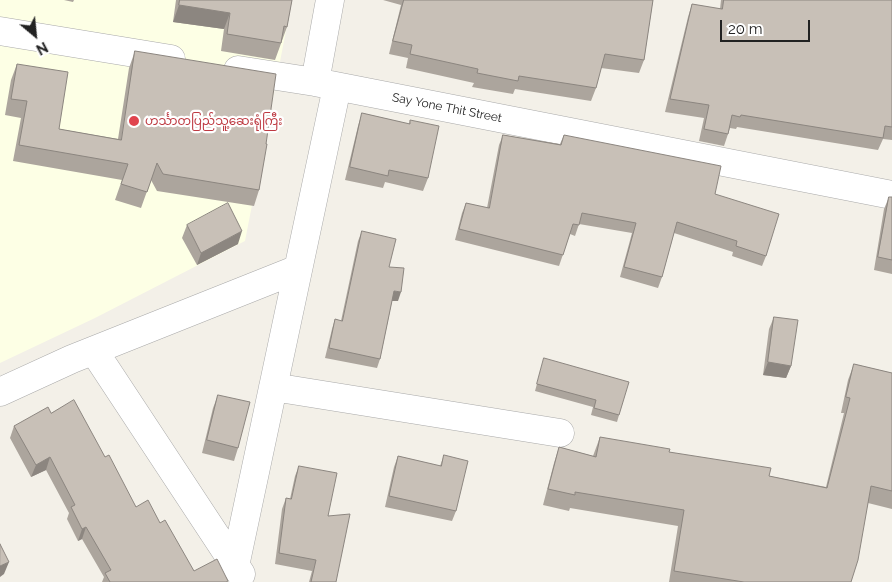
<!DOCTYPE html>
<meta charset="utf-8">
<style>
body{margin:0}
#map{position:relative;width:892px;height:582px;overflow:hidden;background:#f3f0e8;font-family:Raleway,sans-serif}
canvas{display:block}
.north{position:absolute;left:10px;top:10px;width:50px;height:50px;-webkit-text-stroke:4px #fff;paint-order:stroke;rotate:152deg;font-size:14px;font-weight:700;line-height:20px;text-align:center;color:#222}
.north::after{content:'';display:block;margin:auto;width:18px;height:22px;background:#222;clip-path:polygon(50% 0,100% 100%,50% 72%,0 100%)}
.scale{position:absolute;left:720px;top:20px;width:90px;height:22px;box-sizing:border-box;border:2px solid #222;border-top:0;padding-left:6px;font-size:15px;line-height:18px;white-space:nowrap;color:#222;-webkit-text-stroke:4px #fff;paint-order:stroke}
</style>
<div id="map">
<canvas width="892" height="582"></canvas>
<div class="north">N</div>
<div class="scale">20 m</div>
</div>
<script>
const g = document.querySelector('canvas').getContext('2d');
g.lineJoin = 'round';
function fillPath(path, color) { g.fillStyle = color; g.fill(path, 'evenodd'); }
function trace(path, color, width, dash) { g.strokeStyle = color; g.lineWidth = width; g.lineCap = dash ? 'butt' : 'round'; g.setLineDash(dash || []); g.stroke(path); }
function drawText(font, color, halo, rows, align = 'center') {
  g.font = font + ' Raleway,"Noto Sans Myanmar",sans-serif'; g.lineWidth = 4.5; g.setLineDash([]); g.textBaseline = 'middle'; g.strokeStyle = halo; g.fillStyle = color; for (const [text, x, y, turn = 0] of rows) {
    g.save(); g.translate(x, y); g.rotate((+turn || 0) * Math.PI / 180); g.textAlign = isNaN(turn) ? turn : align; if (halo) g.strokeText(text, 0, 0); g.fillText(text, 0, 0); g.restore();
  }
}
fillPath(new Path2D(`
 M0 0H292L245 241 95 318 0 363Z`), '#fdffe5');
const minor = new Path2D(`
 M0 31 171 59
 M238 70 315 82 892 195
 M315 82 330 0
 M94 351 241 574
 M273 387 560 433
 M0 392 72 359 298 269
 M235 566 337 87`);
trace(minor, '#a9a9a9', 29);
trace(minor, '#fff', 28);
fillPath(new Path2D(`
 M64 0H74L73 2Z
 M176 0H292L287 27 275 60 221 51 224 29 173 22Z
 M383 0H653L644 60 639 73 601 68 596 88 591 101 515 89 513 94 472 87 474 83 406 68 408 58 389 54 401 5Z
 M721 0H892V140L883 139 878 150 737 127 736 129 730 128 724 146 699 141 704 118 665 112 688 17 692 4 720 9Z
 M135 51 266 144 259 190 254 206 157 191 151 180 141 208 115 200 122 180 13 161 21 118 5 115 11 80 17 64 59 129 118 139 129 68Z
 M362 113 409 124 410 120 428 178 423 191 385 182 383 188 345 180 358 126Z
 M503 135 560 144 564 135 715 194 766 256 762 266 732 256 733 252 674 233 662 277 658 288 620 277 632 233 579 224 575 236 570 234 559 266 455 240 462 213 466 203 487 208 499 145Z
 M889 197H892V274L874 270 884 209Z
 M187 225 238 244 197 265 182 238Z
 M362 231 389 267 398 301H392L380 359 377 368 325 358 332 329 335 319 341 321 358 241Z
 M774 317 791 366 786 378 763 375 769 329Z
 M544 358 619 415 617 422 591 415 593 407 535 391Z
 M854 364 892 373V509L868 503 851 582H669L678 526 570 508 569 511 543 505 554 463 559 447 593 456 600 437 669 452 769 476 826 487 844 413H841L848 380Z
 M218 395 238 448 234 461 202 453 213 408Z
 M51 413 105 457 136 507 160 523 194 571 227 582H102L104 577 82 539 78 541 67 519 69 513 46 470 31 477 10 438 14 426Z
 M444 455 456 511 452 521 385 507 394 467 398 456 440 466Z
 M299 466 328 516 336 582H309L312 571 275 564 282 509 286 498 290 499 295 476Z`), '#aca59d');
fillPath(new Path2D(`
 M179 5 230 13 224 29 173 22Z
 M242 231 238 244 197 265 201 253Z
 M394 291 401 292 398 301H391Z
 M768 362 791 366 786 378 763 375Z
 M50 457 46 470 31 477 36 465Z
 M86 527 82 539 78 541 82 529Z
 M9 562 4 574 0 577V566Z`), '#8c8680');
const building = new Path2D(`
 M180 0H292L287 27 284 26 281 43 227 34 230 13 179 5Z
 M404 0H653L644 60 605 54 596 88 519 76 518 81 477 73 478 69 410 54 412 45 393 41Z
 M724 0H892V127L885 126 883 138 741 115 740 117 732 115 728 134 704 129 709 105 670 99 692 4 722 9Z
 M135 51 276 74 266 144H267L259 190 163 174 157 163 147 192 121 184 128 164 19 145 27 101 11 99 17 64 68 72 59 129 121 140Z
 M362 113 410 124V120L439 126 428 178 389 170 388 176 350 167Z
 M503 135 561 145 564 135 721 166 715 194 779 214 766 256 736 246 737 241 677 222 662 277 624 267 636 223 582 213 579 225 573 224 563 255 459 229 466 203 489 208Z
 M889 197H892V260L878 257Z
 M228 203 242 231 201 253 187 225Z
 M362 231 396 239 389 267 404 268 401 292 394 291 380 359 329 348 335 319 342 321Z
 M774 317 798 320 791 366 768 362Z
 M544 358 629 382 619 415 594 408 596 400 537 384Z
 M854 364 892 373V491L871 486 858 560 851 582H744L674 571 684 510 575 492V495L548 489 559 447 596 457 600 437 670 449 669 452 771 468 769 476 827 488 850 398 846 397Z
 M218 395 250 402 238 448 207 440Z
 M74 400 105 457 109 455 136 507 148 500 160 523 165 520 194 571 217 559 228 581 226 582H110L105 573 111 570 86 527 82 529 71 507 75 505 50 457 36 465 14 426 48 407 51 413Z
 M444 455 468 461 456 511 389 496 398 456 441 466Z
 M299 466 337 473 328 516 350 514 336 582H311L316 560 279 553 286 498 291 499Z
 M0 544 9 562 0 566Z`);
fillPath(building, '#c8c0b7');
trace(building, '#8c8680', 1);
for (const [x, y, r, color] of [
 [134,121,6,"#e0444e"]
]) { const dot = new Path2D(); dot.arc(x, y, r, 0, 2 * Math.PI); g.fillStyle = color; g.fill(dot); trace(dot, '#fff', 2); }
drawText('12px', '#222', '#fff', [
 ["Say Yone Thit Street",447,108,11]
]);
drawText('12px', '#be3a42', '#fff', [
 ["ဟင်္သာတပြည်သူ့ဆေးရုံကြီး",145,121]
], 'left');
</script>
